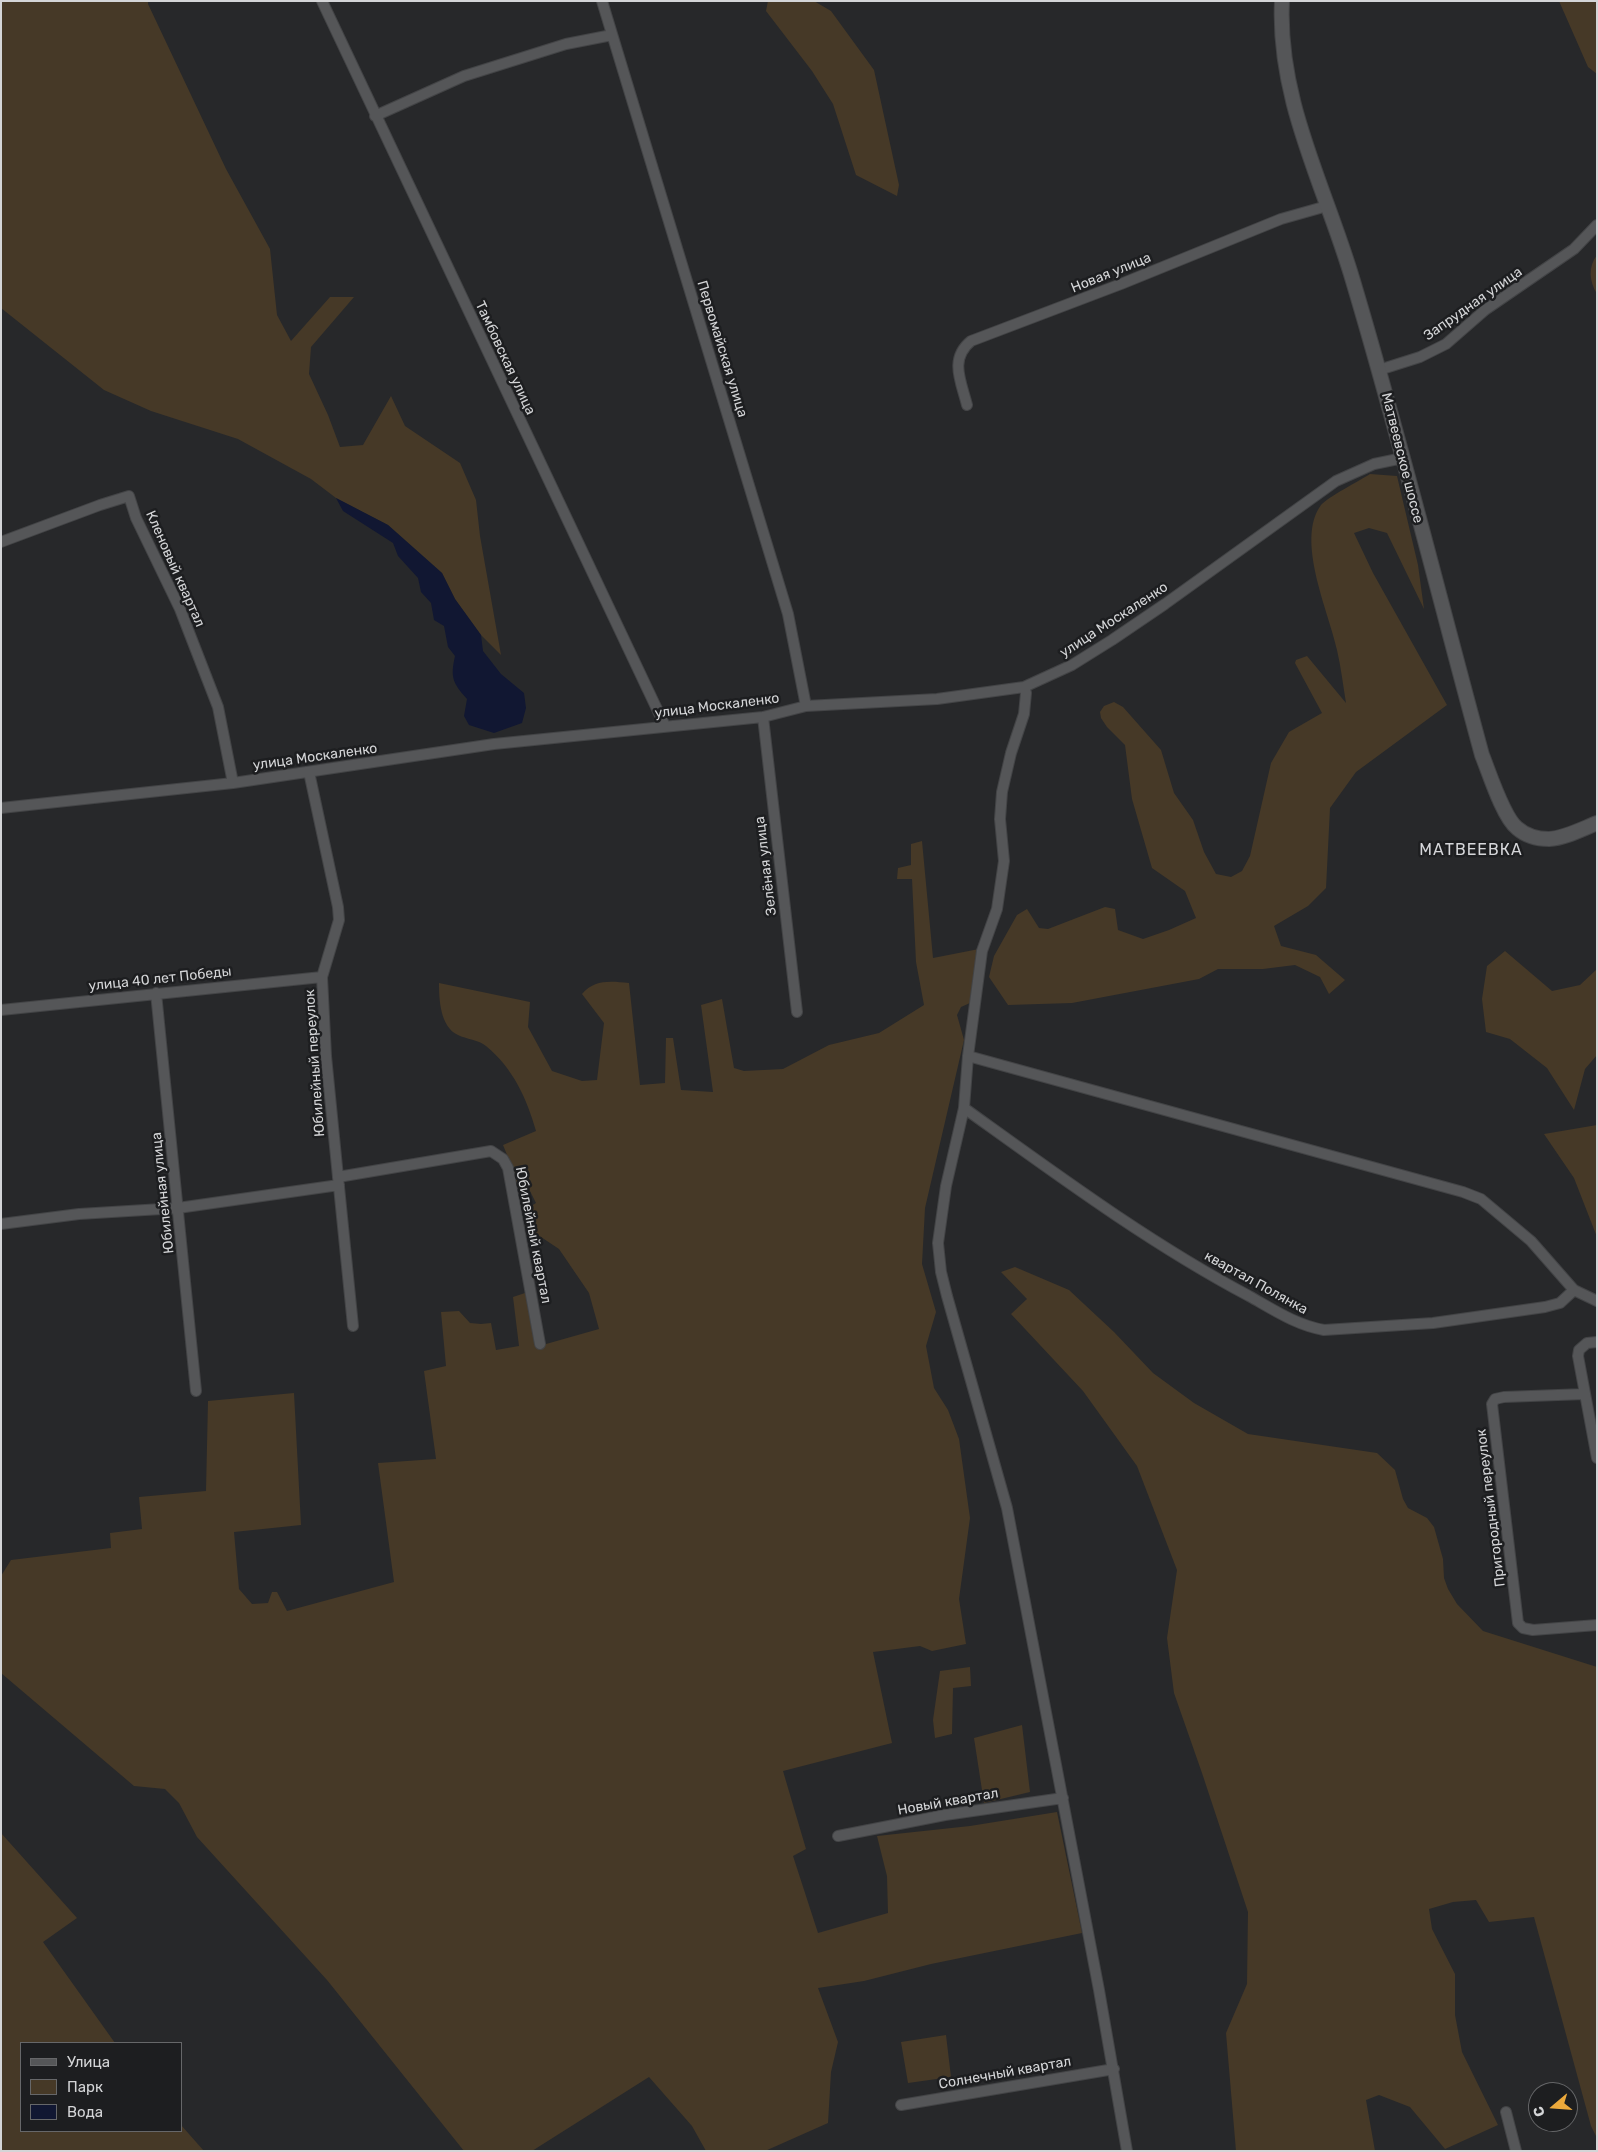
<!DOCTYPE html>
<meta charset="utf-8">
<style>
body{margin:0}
#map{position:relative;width:1598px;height:2152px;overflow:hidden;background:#27282a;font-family:Rubik,sans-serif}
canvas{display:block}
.frame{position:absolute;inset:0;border:2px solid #d4d5d7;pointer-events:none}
.legend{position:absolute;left:20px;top:2042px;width:162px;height:90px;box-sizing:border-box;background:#1d1e20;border:1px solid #666769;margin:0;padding:6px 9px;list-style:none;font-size:15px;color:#d4d5d7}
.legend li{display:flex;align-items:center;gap:10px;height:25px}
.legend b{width:25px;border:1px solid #666769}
.north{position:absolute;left:1528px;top:2082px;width:50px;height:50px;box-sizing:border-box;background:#1d1e20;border:1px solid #666769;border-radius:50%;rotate:252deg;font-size:14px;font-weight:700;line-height:20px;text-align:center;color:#d4d5d7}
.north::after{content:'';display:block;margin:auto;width:18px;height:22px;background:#eca93b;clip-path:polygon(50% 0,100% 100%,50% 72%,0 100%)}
</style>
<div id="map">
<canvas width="1598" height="2152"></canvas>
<div class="frame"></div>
<ul class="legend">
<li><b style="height:6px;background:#555658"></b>Улица</li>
<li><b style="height:14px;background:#463927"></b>Парк</li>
<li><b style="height:14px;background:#111732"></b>Вода</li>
</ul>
<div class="north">С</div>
</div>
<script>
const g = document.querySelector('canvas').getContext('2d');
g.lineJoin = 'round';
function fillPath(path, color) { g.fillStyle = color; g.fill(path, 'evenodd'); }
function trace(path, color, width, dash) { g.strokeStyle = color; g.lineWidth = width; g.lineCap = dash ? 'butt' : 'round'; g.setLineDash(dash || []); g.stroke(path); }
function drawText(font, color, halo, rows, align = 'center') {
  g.font = font + ' Rubik,sans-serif'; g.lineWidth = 5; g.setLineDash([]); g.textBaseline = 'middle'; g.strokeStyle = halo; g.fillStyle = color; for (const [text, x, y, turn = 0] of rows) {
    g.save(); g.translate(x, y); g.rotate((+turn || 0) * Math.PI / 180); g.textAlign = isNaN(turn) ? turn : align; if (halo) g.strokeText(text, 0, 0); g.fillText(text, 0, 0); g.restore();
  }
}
fillPath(new Path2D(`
 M1 1H148V4L226 169 270 249 277 315 291 341 330 297H354L311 347 309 374 328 415 340 447 363 445 391 396 405 426 460 463 476 500 480 536 501 655 481 635 455 599 442 573 388 525 336 498 311 479 238 439 151 411 104 390 1 308Z
 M768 1H814L831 11 874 70 899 185 897 196 856 175 833 104 812 71 766 11Z
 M1559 1H1597V74L1588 67Z
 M1597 255V294C1589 281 1588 267 1597 255Z
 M1370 474 1397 476 1418 565 1424 609 1387 533 1369 528 1354 533 1373 573 1447 705 1356 772 1330 808 1326 888 1308 906 1274 926 1281 946 1316 955 1345 980 1329 994 1320 977 1295 965 1263 969H1218L1199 979 1072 1003 1008 1005 989 977 994 956 1017 915 1027 909 1039 928 1048 929 1105 907 1115 909 1118 930 1143 939 1169 930 1196 918 1185 891 1152 868 1132 799 1125 745 1107 727 1101 718 1100 712 1104 706 1114 702 1123 707 1161 750 1174 793 1193 820 1204 852 1216 874 1231 877 1242 871 1250 856 1271 763 1289 732 1322 713 1295 663 1296 660 1307 656 1346 703C1343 685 1341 667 1337 650 1329 612 1295 540 1321 505 1328 497 1359 481 1370 474Z
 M922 841 933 958 979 949 970 1003 961 1007 957 1015 964 1040 925 1208 922 1264 936 1312 926 1346 934 1388 948 1410 959 1439 970 1518 959 1599 966 1644 932 1651 920 1646 873 1652 892 1743 783 1771 806 1849 793 1856 818 1933 888 1913 887 1876 877 1836 970 1826 1057 1812 1082 1933 931 1964 864 1981 818 1988 838 2042 831 2072 828 2123 765 2151H706L692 2126 649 2077 532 2151H464L327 1980 197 1837 179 1803 165 1789 134 1786 1 1673V1576L11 1560 111 1548 110 1533 142 1529 139 1497 206 1491 208 1401 294 1393 301 1525 234 1532 239 1589 252 1604 268 1603 272 1592H277L287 1611 394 1582 378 1463 436 1459 424 1371 446 1366 441 1312 459 1311 470 1323 481 1324 491 1323 496 1350 519 1346 513 1297 528 1292 539 1346 599 1329 589 1293 559 1249 532 1231 523 1211 536 1203 529 1189 516 1187 512 1167 503 1145 536 1131C527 1099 513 1068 486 1046 479 1040 466 1039 458 1035 440 1027 439 999 439 983L530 1002 528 1027 552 1071 582 1081 597 1080 604 1023 582 994C594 979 611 981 629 983L640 1085 665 1083 666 1038H673L681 1090 713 1092 701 1005 722 999 734 1068 744 1071 783 1069 829 1045 879 1033 924 1005 916 962 912 879H897L898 868 911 865V844Z
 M1505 951 1552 991 1580 985 1597 969V1055L1585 1069 1574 1110 1547 1068 1510 1039 1486 1032 1482 999 1487 966Z
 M1597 1125V1237L1574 1178 1544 1134Z
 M1015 1267 1069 1290 1114 1332 1153 1373 1194 1403 1248 1434 1377 1453 1395 1470 1403 1499 1408 1508 1427 1518 1434 1527 1443 1559 1444 1578 1448 1589 1457 1604 1483 1631 1597 1667V2138L1591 2126 1534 1917 1489 1922 1476 1900 1453 1902 1429 1909 1432 1929 1455 1974V2015L1462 2052 1498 2125 1445 2149 1410 2107 1379 2095 1366 2100 1375 2151H1236L1226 2033 1247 1984 1248 1912 1202 1773 1174 1693 1167 1638 1177 1570 1137 1466 1083 1391 1011 1314 1027 1299 1001 1272Z
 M970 1667 971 1686 953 1688 952 1734 935 1738 933 1720 940 1671Z
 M1022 1725 1030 1792 984 1803 974 1738Z
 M1 1833 77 1918 43 1942 115 2043H21V2131H181V2125L204 2151H1Z
 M946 2035 951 2077 908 2083 901 2042Z`), '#463927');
fillPath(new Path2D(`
 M336 498 388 525 442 573 455 599 481 635 483 651 501 674 524 693 526 708 522 723 494 733 469 725 464 716 467 699C453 683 450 678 455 656L448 647 444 626 434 620 431 603 421 592 418 578 398 556 393 543 343 511Z`), '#111732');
const street = new Path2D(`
 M322 1 665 726
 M602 1 788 614 806 706
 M375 116 464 76 566 44 612 35
 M1379 370 1420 357 1446 344 1485 310 1574 249 1597 225
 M967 405C961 381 949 359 971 341L1121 284 1281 219 1327 206
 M1 542 100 505 129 496 136 518 180 609 218 707 233 783
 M1024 687 1026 693 1024 714 1011 753 1002 792 1000 819 1004 861 997 909 982 951 968 1056 964 1108 946 1186 938 1243 941 1272 947 1296 1007 1508 1099 1990 1127 2151
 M763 717 797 1012
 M309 772 338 907 339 920 322 977 326 1056 338 1177
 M1 808 233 783 494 744 763 717 806 706 937 699 1024 687 1072 665 1112 640 1165 604 1336 481 1374 464 1403 458
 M156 993 196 1391
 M1 1010 322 977
 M968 1056 1463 1192 1481 1199 1531 1241 1574 1290 1597 1301
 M964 1108C1056 1174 1149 1243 1249 1296 1274 1310 1296 1325 1324 1330L1433 1323 1545 1307 1560 1303 1574 1290
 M1 1224 79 1214 178 1208 339 1185
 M353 1326 338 1177 491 1151 503 1159 508 1168 540 1344
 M1597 1342 1587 1343 1579 1350 1578 1356 1597 1458
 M1585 1394 1504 1397 1495 1399 1492 1404 1518 1623 1523 1628 1533 1630 1597 1625
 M838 1836 945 1815 1063 1798
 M901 2105 1114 2069
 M1506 2112 1516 2151`);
const secondary = new Path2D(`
 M1282 1C1277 101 1326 188 1353 281 1400 438 1439 597 1482 755 1489 772 1503 817 1517 828 1526 836 1537 839 1549 839 1565 838 1582 829 1597 823`);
trace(street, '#434446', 12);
trace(secondary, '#434446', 16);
trace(street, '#555658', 10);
trace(secondary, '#555658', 14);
drawText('14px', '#d4d5d7', '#1d1e20', [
 ["Новая улица",1111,273,-22],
 ["Запрудная улица",1473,304,-35],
 ["Первомайская улица",722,349,73],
 ["Тамбовская улица",505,358,65],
 ["Матвеевское шоссе",1402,458,76],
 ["Кленовый квартал",175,569,66],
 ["улица Москаленко",1114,620,-33],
 ["улица Москаленко",717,706,-7],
 ["улица Москаленко",315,757,-8],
 ["Зелёная улица",766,866,-97],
 ["улица 40 лет Победы",160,979,-6],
 ["Юбилейный переулок",315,1063,-94],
 ["Юбилейная улица",163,1193,-96],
 ["Юбилейный квартал",533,1235,79],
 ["квартал Полянка",1256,1283,29],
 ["Пригородный переулок",1491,1508,-97],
 ["Новый квартал",948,1802,-10],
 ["Солнечный квартал",1005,2073,-10]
]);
g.letterSpacing = '1px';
drawText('16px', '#d5d6d9', '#1d1e20', [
 ["МАТВЕЕВКА",1471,850]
]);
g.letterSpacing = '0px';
</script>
